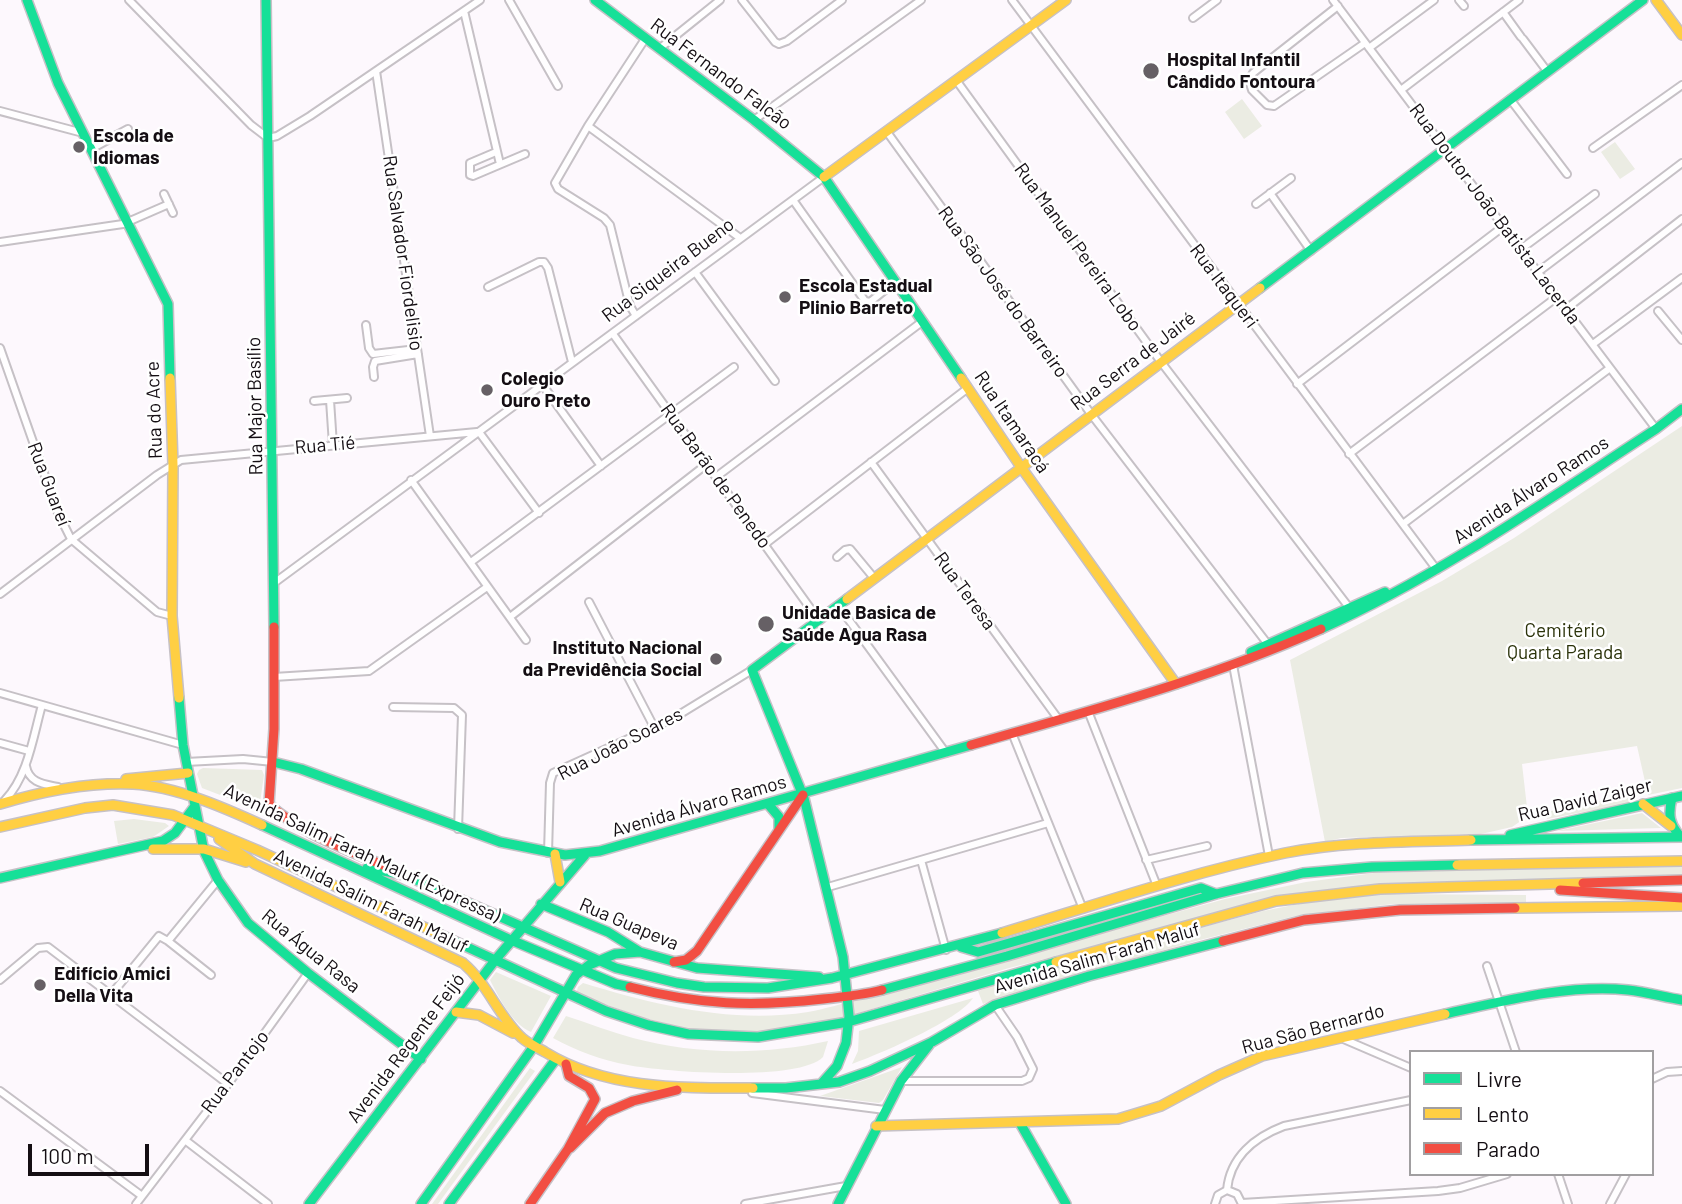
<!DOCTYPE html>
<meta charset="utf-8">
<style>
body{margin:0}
#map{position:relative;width:1682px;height:1204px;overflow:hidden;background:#fdf8fd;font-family:Barlow,sans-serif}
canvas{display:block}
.legend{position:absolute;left:1409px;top:1050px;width:245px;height:126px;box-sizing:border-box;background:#fff;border:2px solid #a19fa1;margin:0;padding:9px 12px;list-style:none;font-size:21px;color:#140e13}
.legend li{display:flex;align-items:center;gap:14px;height:35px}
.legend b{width:35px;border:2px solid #a19fa1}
.scale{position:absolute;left:28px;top:1144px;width:121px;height:32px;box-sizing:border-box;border:4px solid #140e13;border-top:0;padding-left:9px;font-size:21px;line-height:24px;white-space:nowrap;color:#140e13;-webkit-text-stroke:5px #fff;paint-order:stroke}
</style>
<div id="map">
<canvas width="1682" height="1204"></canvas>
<ul class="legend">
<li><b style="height:9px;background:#16e098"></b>Livre</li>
<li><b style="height:9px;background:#ffcf43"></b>Lento</li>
<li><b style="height:9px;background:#f24e42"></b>Parado</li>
</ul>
<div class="scale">100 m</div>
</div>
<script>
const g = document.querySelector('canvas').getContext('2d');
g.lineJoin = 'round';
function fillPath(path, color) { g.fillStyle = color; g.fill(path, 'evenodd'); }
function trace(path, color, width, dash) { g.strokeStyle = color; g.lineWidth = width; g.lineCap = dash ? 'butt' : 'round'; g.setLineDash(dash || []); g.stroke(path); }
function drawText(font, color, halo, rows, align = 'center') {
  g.font = font + ' Barlow,sans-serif'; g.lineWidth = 5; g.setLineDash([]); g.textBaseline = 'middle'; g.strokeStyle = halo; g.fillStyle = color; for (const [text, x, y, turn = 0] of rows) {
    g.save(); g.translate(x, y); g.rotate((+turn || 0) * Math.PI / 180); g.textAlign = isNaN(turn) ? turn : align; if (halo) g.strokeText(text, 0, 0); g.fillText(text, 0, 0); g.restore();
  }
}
fillPath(new Path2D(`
 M1242 99 1262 126 1244 139 1225 112Z
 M1615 142 1635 169 1620 179 1601 152Z
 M1682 426V788L1648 795 1637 746 1522 764 1528 816 1512 827 1481 834 1341 838 1325 842 1290 660 1442 581 1514 538Z
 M203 768 262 770 264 775 259 810 202 788 197 774 199 770Z
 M1630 795 1631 803 1547 819 1546 812Z
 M1642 813 1661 828 1557 831Z
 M134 819 165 823 169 826 153 837 118 844 114 821Z
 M1682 864V875L1309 892 1009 968 828 1022 766 1032 698 1031 644 1018 576 994 578 987 583 983C655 1005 732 1024 808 1012 826 1009 843 1003 861 999L1225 899 1306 882 1374 873Z
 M1389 894 1526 895V904H1393L1295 916 1200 940 1037 986 983 1004 978 991 1044 970 1263 911 1324 899Z
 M496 972 551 996 531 1032C512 1024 499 998 490 980Z
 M973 998C959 1020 880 1054 852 1064L858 1051 859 1031Z
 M566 1016C588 1023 611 1032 633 1038 696 1055 765 1055 828 1041L823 1057C799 1082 663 1072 628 1065 601 1060 577 1051 553 1038Z
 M902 1067 883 1100 879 1103 820 1096Z
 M530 1068 535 1071 438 1204H432Z`), '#ebece3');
const street = new Path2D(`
 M129 0 251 125 268 138 277 136 310 116 480 0
 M509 0 558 86
 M742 0 775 42 779 44 787 41 842 0
 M1012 0 1437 570
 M1333 0 1656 429
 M1459 0 1464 6
 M1338 6 1253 73 1249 80 1252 90 1267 105 1274 106 1365 43
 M464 11 500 164
 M1503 12 1521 37
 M1193 18 1217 0
 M1523 39 1547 71
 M1369 48 1434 0
 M659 49 720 0
 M376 71 430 436
 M956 80 1161 362 1351 610
 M1401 90 1519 0
 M1510 99 1567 174
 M0 111 83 133
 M754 120 921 0
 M588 126 740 238
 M887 132 1091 414 1270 647
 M1593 148 1682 85
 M91 149 128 129
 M496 152 470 163V175L473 176 525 154
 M1270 193 1311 251
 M164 194 173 213
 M793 200 865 301 870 302 896 281
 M1256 204 1291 178
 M0 242 123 224 169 204
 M1521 249 1595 194
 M695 272 775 381
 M1538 272 1682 163
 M488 287 539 262H544L548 268 572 362
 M1566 309 1682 219
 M1658 311 1682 340
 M636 316 630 306 610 225 604 218 558 189 555 183 588 126 645 39
 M366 325 369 348 373 354 417 349
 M613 334 818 619
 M1593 344 1682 278
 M0 348 58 513 71 539 157 612 172 616
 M374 377 373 367 375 361 418 354
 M542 384 601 466
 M1297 384 1504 226
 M330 400 333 445
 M314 401 347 398
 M479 432 539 513
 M1349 454 1557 297
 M871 462 1059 720
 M716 477 923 321
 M411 480 526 640
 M1403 524 1610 368
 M765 544 968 388
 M837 557 845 550 850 549 874 578
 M471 562 734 367
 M274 583 824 177
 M0 594 157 475 181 460 477 432
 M589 602 654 727
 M838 605 946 753
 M510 617 707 464
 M1233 665 1269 856
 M274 677 369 671 487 587
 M0 693 183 745
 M393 707 454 708 462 715 458 829
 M1088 711 1157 886
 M1012 733 1083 909
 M0 743 29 751
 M186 762 243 759 273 762
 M26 766C29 783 44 784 58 787
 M5 800C28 776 33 737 42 705
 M548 853 550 783 553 773 672 719 752 670
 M921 860 946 950
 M1146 860 1207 846
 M828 887 1048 823
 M168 941 218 880
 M1487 966 1516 1052
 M0 980 38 948 48 947 228 1084
 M110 996 159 936 168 941 211 975
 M1341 1038 1411 1068
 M1652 1079 1667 1072 1682 1071
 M901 1081H1022L1029 1078 1033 1069 1017 1037 995 1005
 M0 1091 142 1196
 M752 1093 885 1110
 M185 1140 268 1204
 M1558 1174 1568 1204
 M1227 1190C1230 1157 1255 1137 1284 1126L1411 1100
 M1242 1203 1438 1191 1460 1188 1507 1174
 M136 1204 228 1084 308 973
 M745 1204 846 1186
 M1215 1204 1218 1195 1227 1190 1237 1194 1242 1204
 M1610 1204 1626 1174`);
const fast = new Path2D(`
 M27 0 58 83 168 304 170 378
 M266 0 274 627
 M595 0 754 120 824 177 961 378
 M1260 288 1643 0
 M1321 629C1441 575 1547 500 1656 429L1682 409
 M1251 652 1385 592
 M179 698 183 745 204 851 218 880 248 923 308 973 421 1059
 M273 762 301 769 500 842 565 855 600 851 971 745
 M1672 798C1668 814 1669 825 1681 837
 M768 804 779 817V829
 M262 825 511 940 616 984 630 987
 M1510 835 1682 796
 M1471 840 1682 837
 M367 868 405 875 616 968 677 983 704 987 768 988 832 978 1002 933
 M0 878 163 841 175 833 195 806
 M541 904 608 932 640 952
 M441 935 606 1011 648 1025 688 1034 758 1037 848 1022 1056 962
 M961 947 978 952 1201 888 1216 894
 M882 990 1007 956 1216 894 1303 873 1372 867 1457 865
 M1445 1014C1504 1001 1567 984 1628 990 1646 992 1664 997 1682 1000
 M822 1083 837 1066 846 1043 849 1016 843 957 804 798 752 670 847 599
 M753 1088H786L839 1082 870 1071 932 1042 995 1005 1089 976 1223 941
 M1020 1123 1066 1204
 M309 1204 496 959 585 855
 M421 1204 534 1046 576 975 589 965 615 954 640 952 697 968 819 977
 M449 1204 556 1059
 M838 1204 901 1081 929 1045`);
const slow = new Path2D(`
 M1656 0 1682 35
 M824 177 1066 0
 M170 378 173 465 172 616 179 698
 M961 378 1021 467 1176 684
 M847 599 1260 288
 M126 779 188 773
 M0 804C43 791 88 782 133 784 175 786 225 808 262 825
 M1643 804 1671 826
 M0 827 85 808 113 805 173 815 257 850 441 935
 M219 839 255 864 463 963C488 984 498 1016 522 1038 529 1044 538 1048 545 1052 607 1090 683 1088 753 1088
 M153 849H204L246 862
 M555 854 560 882
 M1457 865 1682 861
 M1515 908 1682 906
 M1002 933C1095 905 1189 873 1285 853 1345 841 1410 842 1471 840
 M1056 962 1276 901 1380 889 1583 883
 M456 1012 479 1015 513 1033
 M876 1126 1118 1119 1161 1106 1219 1075 1262 1056 1445 1014`);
const jam = new Path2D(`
 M274 627V729L269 804C300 834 354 852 394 870
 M971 745C1089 711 1209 679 1321 629
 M1583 883 1682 880
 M1560 890 1682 898
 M1223 941 1304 920 1400 910 1515 908
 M674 962 686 960 697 951 803 795
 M630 987C700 1005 752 1007 823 999 843 997 863 995 882 990
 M570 1148 605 1113 633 1101 677 1090
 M530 1204 568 1149 595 1099 589 1088 569 1076 566 1064`);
trace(street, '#c6c1c6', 10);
trace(fast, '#c6c1c6', 12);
trace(slow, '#c6c1c6', 12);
trace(jam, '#c6c1c6', 12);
trace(street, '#fffeff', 6);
trace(fast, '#16e098', 9);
trace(slow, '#ffcf43', 9);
trace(jam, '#f24e42', 9);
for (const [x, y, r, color] of [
 [1151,71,9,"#666065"],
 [79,147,7,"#666065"],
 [785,297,7,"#666065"],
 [487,390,7,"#666065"],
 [766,624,9,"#666065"],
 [716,659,7,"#666065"],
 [40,985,7,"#666065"]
]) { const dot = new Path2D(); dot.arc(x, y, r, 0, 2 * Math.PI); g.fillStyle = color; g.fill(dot); trace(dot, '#fff', 2.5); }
drawText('bold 19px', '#140e13', '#fff', [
 ["Hospital Infantil",1167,60],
 ["Cândido Fontoura",1167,82],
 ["Escola de",93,136],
 ["Idiomas",93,158],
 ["Escola Estadual",799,286],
 ["Plinio Barreto",799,308],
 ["Colegio",501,379],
 ["Ouro Preto",501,401],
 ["Unidade Basica de",782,613],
 ["Saúde Agua Rasa",782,635],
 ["Instituto Nacional",702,648,"right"],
 ["da Previdência Social",702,670,"right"],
 ["Edifício Amici",54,974],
 ["Della Vita",54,996]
], 'left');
drawText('19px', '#140e13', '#fff', [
 ["Rua Fernando Falcão",721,74,37],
 ["Rua Doutor João Batista Lacerda",1495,214,53],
 ["Rua Manuel Pereira Lobo",1078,247,54],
 ["Rua Salvador Fiordelisio",403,253,82],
 ["Rua Siqueira Bueno",668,270,-37],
 ["Rua Itaqueri",1224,286,53],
 ["Rua São José do Barreiro",1003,292,54],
 ["Rua Serra de Jairé",1133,361,-37],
 ["Rua Major Basílio",255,406,-91],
 ["Rua do Acre",154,410,-92],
 ["Rua Itamaracá",1012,422,56],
 ["Rua Tié",325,445,-5],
 ["Rua Barão de Penedo",716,476,54],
 ["Rua Guareí",49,484,69],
 ["Avenida Álvaro Ramos",1531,490,-33],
 ["Rua Teresa",965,591,54],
 ["Rua João Soares",620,744,-27],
 ["Rua David Zaiger",1585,800,-13],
 ["Avenida Álvaro Ramos",699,806,-16],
 ["Avenida Salim Farah Maluf (Expressa)",362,853,25],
 ["Avenida Salim Farah Maluf",371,901,26],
 ["Rua Guapeva",629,924,23],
 ["Rua Água Rasa",311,951,39],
 ["Avenida Salim Farah Maluf",1097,958,-16],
 ["Rua São Bernardo",1313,1029,-15],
 ["Avenida Regente Feijó",406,1048,-53],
 ["Rua Pantojo",235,1072,-53]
]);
drawText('19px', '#2b330a', '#fff', [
 ["Cemitério",1565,631],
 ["Quarta Parada",1565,653]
]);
</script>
